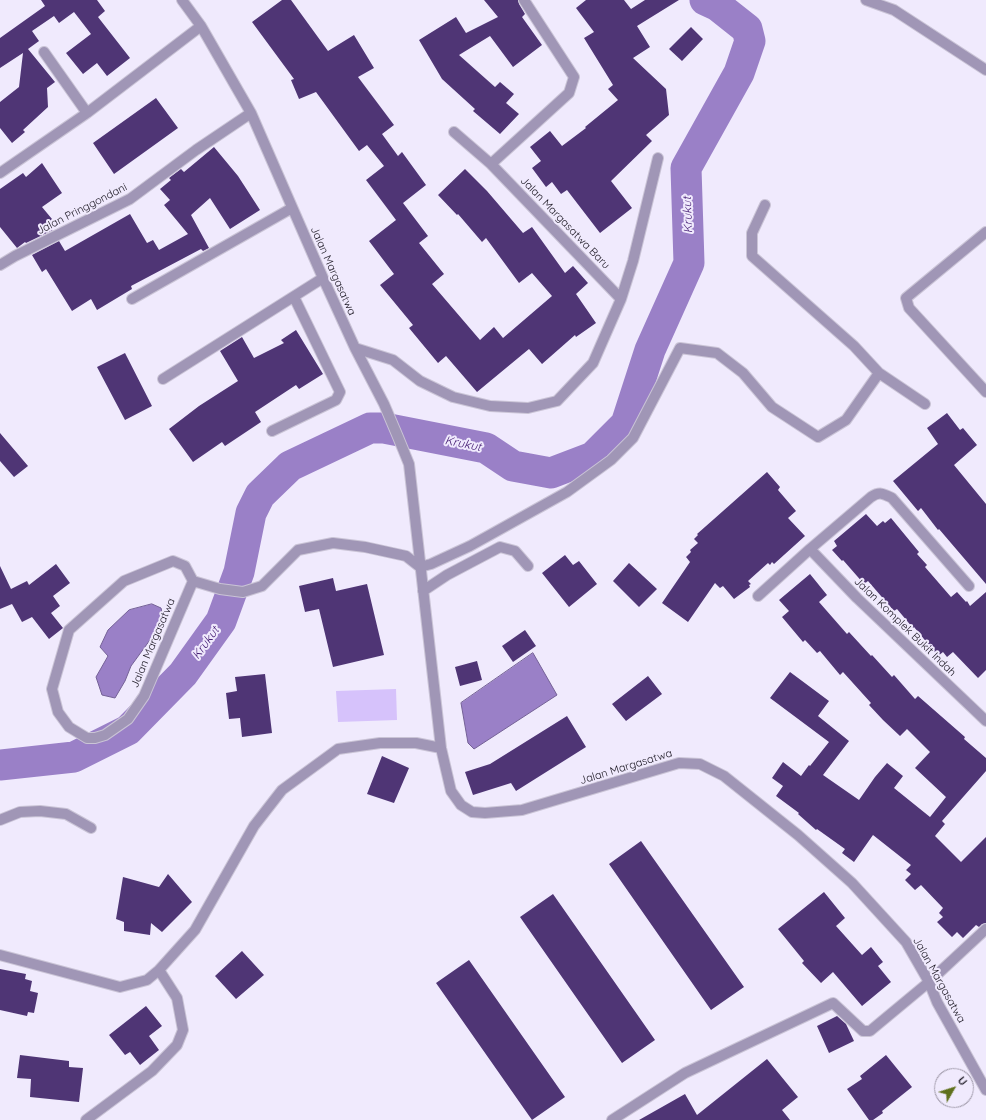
<!DOCTYPE html>
<style>
body{margin:0}
#map{position:relative;width:986px;height:1120px;overflow:hidden;background:#f0eafd;font-family:Quicksand,sans-serif}
canvas{display:block}
.north{position:absolute;left:934px;top:1068px;width:40px;height:40px;box-sizing:border-box;background:#f0eafd;border:1px solid #9c96a6;border-radius:50%;rotate:51deg;font-size:11px;font-weight:700;line-height:16px;text-align:center;color:#1d1924}
.north::after{content:'';display:block;margin:auto;width:14px;height:18px;background:#5f701c;clip-path:polygon(50% 0,100% 100%,50% 72%,0 100%)}
</style>
<div id="map">
<canvas width="986" height="1120"></canvas>
<div class="north">U</div>
</div>
<script>
const g = document.querySelector('canvas').getContext('2d');
g.lineJoin = 'round';
function fillPath(path, color) { g.fillStyle = color; g.fill(path, 'evenodd'); }
function trace(path, color, width, dash) { g.strokeStyle = color; g.lineWidth = width; g.lineCap = dash ? 'butt' : 'round'; g.setLineDash(dash || []); g.stroke(path); }
function drawText(font, color, halo, rows, align = 'center') {
  g.font = font + ' Quicksand,sans-serif'; g.lineWidth = 4; g.setLineDash([]); g.textBaseline = 'middle'; g.strokeStyle = halo; g.fillStyle = color; for (const [text, x, y, turn = 0] of rows) {
    g.save(); g.translate(x, y); g.rotate((+turn || 0) * Math.PI / 180); g.textAlign = isNaN(turn) ? turn : align; if (halo) g.strokeText(text, 0, 0); g.fillText(text, 0, 0); g.restore();
  }
}
fillPath(new Path2D(`
 M396 689 397 720 338 722 336 691Z`), '#d6c2fb');
const water = new Path2D(`
 M152 604 161 608 163 616 158 629 131 666 125 681 115 698 102 695 96 677 108 656 100 647 108 630 129 610Z
 M533 653 557 695 474 749 468 743 461 703Z`);
fillPath(water, '#9a80c7');
trace(water, '#746196', 1);
trace(new Path2D(`
 M0 765 74 757 128 730 183 674 221 621 239 572 251 513 260 495 290 466 370 428H384L486 448 513 466 551 473 593 457 626 424 650 350 689 263 686 168 739 73 750 41 747 29 718 6 705 0`), '#9a80c7', 31);
fillPath(new Path2D(`
 M41 0H97L105 11 98 17 130 58 107 76 97 63 83 74 66 53 91 34 74 12 59 23 54 16 32 31 39 41 28 49 55 82 47 88 48 107 23 130 25 132 12 143 0 128V102L19 87 23 53 0 68V38L45 6Z
 M282 0H291L328 51 354 35 374 68 358 77 394 125 382 134 398 156 402 152 426 185 403 203 428 236 419 243 444 274 432 284 480 340 494 327 503 338 552 296 532 273 519 283 486 238 482 242 458 214 457 215 438 195 465 169 487 191 523 233 532 227 565 273 573 266 588 283 576 294 596 323 576 337 575 335 542 364 529 349 477 392 446 356 438 363 409 328 413 325 380 285 394 274 369 241 396 220 366 180 384 166 367 145 359 151 316 92 299 99 291 80 294 79 252 22Z
 M484 0H518L519 4 525 14 522 17 542 45 513 67 490 36 459 55 495 87 500 82 514 94 506 103 519 114 500 134 473 111 475 109 442 79 419 40 456 17 466 33 498 17Z
 M586 0H624L631 9 645 0H679L637 26 650 47 633 58 666 89 669 115 646 135 652 141 611 181 632 208 600 233 567 190 561 194 552 182 546 187 532 168 541 161 530 147 550 131 562 146 586 128 585 127 618 100 608 89 613 85 584 38 594 32 576 8Z
 M691 27 703 39 682 61 669 49Z
 M156 98 178 128 114 174 93 143Z
 M214 147 238 176 260 210 230 229 210 198 191 215 209 248 203 251 201 249 131 286 132 289 97 310 91 299 72 311 46 269 42 272 32 255 59 241 65 251 130 214 147 243 153 240 159 250 188 234 164 205 170 200 160 189 171 180 169 178 181 169 184 172Z
 M42 163 62 193 42 207 52 219 49 222 53 230 26 243 25 242 17 248 0 227V189L23 173 26 177Z
 M296 330 323 374 299 389 296 385 255 412 261 422 225 446 222 442 193 462 169 429 199 406 238 381 220 351 242 337 254 358 284 343 281 340Z
 M125 353 152 406 125 420 97 367Z
 M947 413 960 430 963 428 977 445 954 465 986 504V584L939 529 938 530 921 508 918 511 893 481 938 444 927 428Z
 M0 433 28 466 14 477 0 461Z
 M767 472 780 487 778 490 796 511 788 518 805 536 774 564 772 562 770 565 768 563 748 581 751 584 749 585 750 587 734 599 723 586 720 588 715 583 688 622 662 603 690 562 686 557 691 552 690 550 698 543 694 539 698 535 697 534 714 519Z
 M866 514 877 526 883 521 885 523 891 518 919 552 917 554 927 565 925 567 951 597 957 592 966 602 967 601 970 606 986 592V670L978 678 953 652 947 657 943 652 938 656 914 627 913 628 897 609 894 611 868 581 864 584 843 560 842 561 832 550 837 546 834 541Z
 M565 555 573 565 579 561 597 584 569 607 542 573Z
 M629 563 657 589 639 607 613 581Z
 M56 564 70 583 53 596 60 606 51 613 63 628 49 639 32 617 22 622 12 604 0 609V566L11 589 27 581 29 585Z
 M810 574 827 595 819 602 847 634 849 632 871 656 872 655 892 677 894 675 915 699 918 696 965 737 964 739 986 758V771L942 821 945 824 935 836 961 862 986 837V923L982 924 979 927 976 925 963 938 957 932 952 937 937 922 943 917 939 913 943 908 921 885 915 890 905 880 911 874 906 870 911 865 873 835 854 862 842 853 845 849 817 829 816 830 798 814 799 813 776 796 783 786 772 778 783 762 801 776 809 765 810 766 829 742 770 698 790 672 829 701 818 716 849 741 823 775 859 800 875 777 887 763 903 776 894 788 930 817 946 797 915 768 930 752 907 729 900 736 883 720 869 705 871 703 843 672 840 675 820 651 817 653 805 640 803 642 782 617 789 611 779 600Z
 M333 578 336 591 367 584 384 655 333 667 319 609 305 612 299 586Z
 M525 630 536 646 513 662 502 646Z
 M477 661 482 680 460 686 455 667Z
 M265 674 272 733 242 737 240 718 229 719 226 693 237 691 235 677Z
 M648 676 662 694 626 721 612 704Z
 M567 716 586 747 516 791 511 783 473 795 465 772 490 764Z
 M382 756 409 768 394 803 367 794Z
 M641 841 744 987 711 1010 609 864Z
 M168 874 192 902 162 932 151 923 150 935 124 931V922L116 919 123 877 159 887Z
 M824 892 845 918 836 926 862 955 871 947 883 962 878 966 891 982 862 1006 833 972 821 983 802 963 804 961 778 929Z
 M553 894 655 1040 622 1063 520 917Z
 M242 951 264 975 236 999 215 976Z
 M469 960 565 1097 532 1120 436 983Z
 M0 969 26 974 25 979 32 981 30 991 38 993 34 1013 28 1012 27 1016 0 1010Z
 M146 1006 162 1026 149 1036 159 1050 140 1065 130 1052 125 1055 109 1035Z
 M837 1016 846 1024 854 1041 829 1053 817 1026Z
 M20 1055 69 1061V1067L83 1068 79 1102 30 1097 31 1079 17 1078Z
 M886 1055 912 1087 882 1111 883 1113 873 1120H869L847 1089 862 1079 860 1076Z
 M767 1059 798 1097 782 1110 790 1120H639L685 1094 697 1115Z`), '#4f3575');
const minor = new Path2D(`
 M182 0 201 26 251 113 323 278 355 348 384 404 398 437 409 464 441 748 451 791 461 805 472 812 485 813 522 810 679 763 700 764 724 776 798 835 852 883 906 942 929 982 937 1002 986 1090
 M866 0 894 10 986 70
 M44 52 87 113
 M454 132 491 164
 M0 173 87 113 201 26
 M765 205 752 233V256L854 346 879 373
 M986 232 906 298 909 308 986 392
 M0 265 15 256 130 199 196 150 251 113
 M132 299 292 208
 M621 299 633 261 658 158
 M355 348 393 360 420 381 453 397 490 406 528 408 557 401 593 363 621 299 491 164 569 93 574 77 524 0
 M163 379 323 278
 M272 431 336 400 340 392 294 297
 M810 549 857 598 986 721
 M193 581 144 696 128 719 105 735 95 738H87L69 727 58 712 52 689 69 630 124 581 173 561 185 566 193 581 220 589 243 592 262 586 298 550 333 543 365 547 406 556 420 567 431 564 470 546 567 492 611 460 633 438 680 348 717 353 743 373 772 407 818 437 846 420 879 373 925 404
 M423 591 447 575 500 547 515 551 528 566
 M758 596 810 549 871 497C880 491 884 494 892 498L969 586
 M0 820 20 812 40 811 66 814 91 828
 M0 955 120 987 147 980 159 970 195 930 254 826 282 790 338 749 380 743H416L441 748
 M86 1120 152 1071 177 1045 183 1030 177 998 159 970
 M612 1120 685 1073 833 1003 863 1031H870L929 982 986 929`);
trace(minor, '#cac4d6', 12);
trace(minor, '#a096b6', 10);
drawText('11px', '#1d1924', '#f0eafd', [
 ["Jalan Pringgondani",82,209,-27],
 ["Jalan Margasatwa Baru",565,223,46],
 ["Jalan Margasatwa",333,271,66],
 ["Jalan Komplek Bukit Indah",905,627,44],
 ["Jalan Margasatwa",153,643,-67],
 ["Jalan Margasatwa",626,767,-17],
 ["Jalan Margasatwa",939,980,61]
]);
drawText('italic 12px', '#472075', '#f0eafd', [
 ["Krukut",688,215,-92],
 ["Krukut",463,444,11],
 ["Krukut",206,643,-54]
]);
</script>
